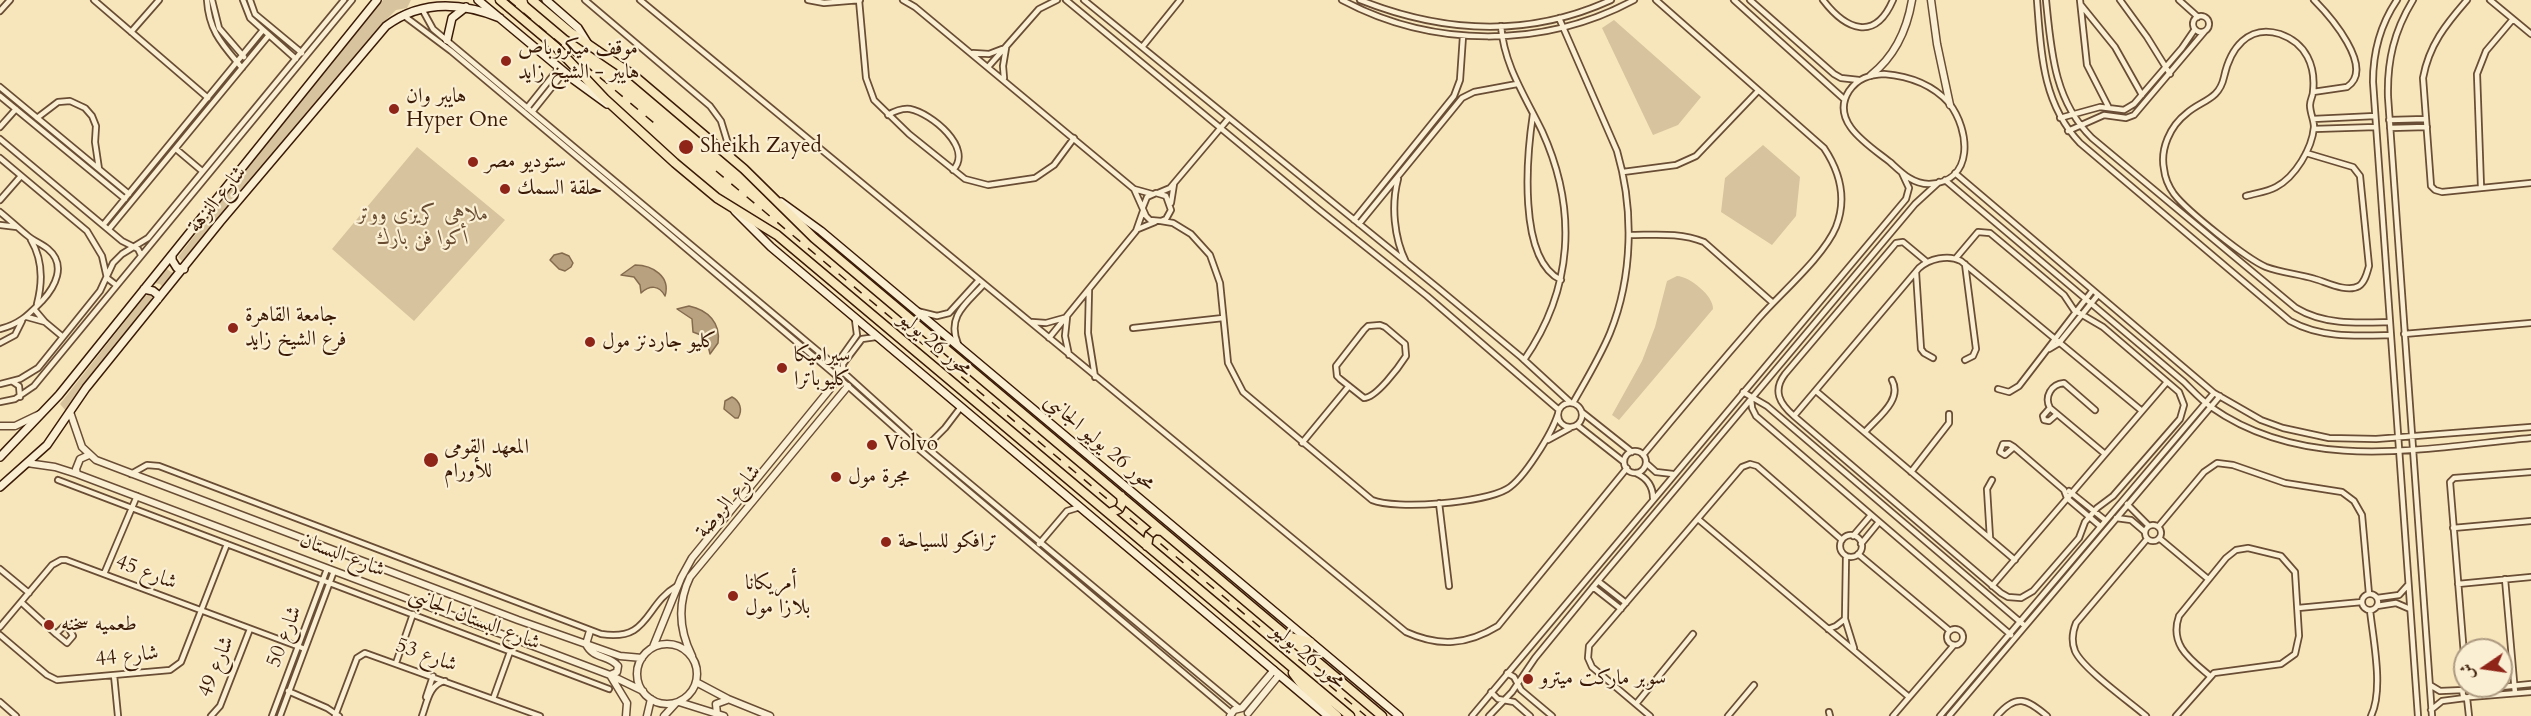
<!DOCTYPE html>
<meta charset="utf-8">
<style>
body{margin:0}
#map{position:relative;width:2531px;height:716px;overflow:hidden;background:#f7e6bc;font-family:Cardo,Amiri,serif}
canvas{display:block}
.north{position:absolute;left:2453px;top:638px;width:60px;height:60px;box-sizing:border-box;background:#faefd3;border:2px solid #ad9a81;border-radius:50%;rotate:257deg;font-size:16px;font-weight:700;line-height:24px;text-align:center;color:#3a1a06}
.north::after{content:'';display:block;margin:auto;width:21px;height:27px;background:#8f2418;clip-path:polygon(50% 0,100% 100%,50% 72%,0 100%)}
</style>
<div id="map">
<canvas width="2531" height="716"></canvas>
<div class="north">ش</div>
</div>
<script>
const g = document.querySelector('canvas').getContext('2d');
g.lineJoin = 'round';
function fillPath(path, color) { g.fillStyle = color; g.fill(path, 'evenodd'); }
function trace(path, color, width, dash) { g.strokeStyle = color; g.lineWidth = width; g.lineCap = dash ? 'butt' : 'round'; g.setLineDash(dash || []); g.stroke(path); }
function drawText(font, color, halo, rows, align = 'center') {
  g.font = font + ' Cardo,Amiri,serif'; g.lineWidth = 4.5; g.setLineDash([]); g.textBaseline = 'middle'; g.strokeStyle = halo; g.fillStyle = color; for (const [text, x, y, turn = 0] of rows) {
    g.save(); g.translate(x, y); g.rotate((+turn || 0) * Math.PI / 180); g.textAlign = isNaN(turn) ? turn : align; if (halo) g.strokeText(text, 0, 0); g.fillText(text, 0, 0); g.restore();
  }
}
fillPath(new Path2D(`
 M383 0H411L407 8 396 10 380 26 240 196 182 261 178 257 293 109Z
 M1614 20 1701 97 1678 125 1653 135 1602 28Z
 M1763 145 1800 177 1796 216 1772 245 1721 212 1725 178Z
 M417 147 505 220 414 321 332 249Z
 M165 268 176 275 164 289 160 284 154 283Z
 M1677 276C1689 276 1714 296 1713 309L1619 420 1612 415 1642 361 1655 327 1667 281Z
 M148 295 152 297 150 303 66 411 60 404 145 296Z`), '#d7c39d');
const water = new Path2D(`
 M562 253 569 256 573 263 571 267 565 271 559 269 550 260 554 255Z
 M635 265C653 265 671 277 665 296 659 285 650 285 641 293L640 285 634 277 621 275Z
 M689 306C708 310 721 323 718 343L710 354 706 337 693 332 692 319 677 309Z
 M732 397C740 401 743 410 738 418H735L724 409 725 401Z`);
fillPath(water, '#b7a17e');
trace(water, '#856b4e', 1.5);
const minor = new Path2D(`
 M94 0 208 98
 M207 0C209 32 223 45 242 68
 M212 0 219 28 244 57
 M243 0 250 18 296 59
 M250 0 255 14 302 53
 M585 0 710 106 721 121 732 157
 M640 0 1406 632C1439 647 1467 645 1498 626L1627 468
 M808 0 824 3 860 0
 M859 0 866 78 874 100 909 134 965 179 988 185 1035 178 1054 165 1074 138
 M903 0 915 7 1134 189 1146 216 1150 220 1161 221 1166 219 1171 210 1166 196 1156 193 1147 197 1143 207
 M1066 0 1317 208 1427 296 1559 410
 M1084 0 1438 288 1521 357 1570 402
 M1342 0C1432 48 1543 49 1634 0
 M1360 0C1443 33 1528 38 1611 0
 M1734 0 1844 99
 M1750 0 1834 74 1841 78 1859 80
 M1823 0C1846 30 1875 42 1893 0
 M2037 0C2041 52 2042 103 2080 143L2290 321C2321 338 2355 336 2390 335
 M2046 0C2051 50 2054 101 2092 138L2296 308C2324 325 2357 323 2388 322
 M2080 0 2087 65 2109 108
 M2120 0 2147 37 2170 74
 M2179 0 2198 17
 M2397 0C2380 25 2373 52 2373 82L2418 716
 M2413 0C2394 31 2387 61 2388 97L2432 716
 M2467 0C2446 24 2429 45 2423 78L2431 186 2435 190 2442 192 2531 183
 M2490 0 2531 34
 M2081 5 2115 47 2142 95
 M422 9 433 29 843 372 926 447 1239 708
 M0 11 10 0
 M403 15 451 51 649 217 839 378 921 451 1231 713
 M2193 24a8 8 0 1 1 16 0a8 8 0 1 1-16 0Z
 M1559 18 1617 151C1634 209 1633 276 1610 333 1600 357 1586 380 1573 403
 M1501 26C1504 65 1525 96 1542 131 1578 210 1573 289 1524 360
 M131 32 159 0
 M1143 46 1180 0
 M973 53 989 54 1002 49
 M988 67 1039 9 1057 0
 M1884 74C1908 76 1932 84 1949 103 1970 130 1975 182 1929 184 1912 184 1901 172 1890 162 1870 146 1829 122 1849 91 1858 78 1869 75 1884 74Z
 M1004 78 1003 66 1006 48
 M0 87 129 194
 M2313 92 2347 87C2376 68 2329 15 2314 0
 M0 96 125 199
 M527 108 559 68
 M532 112 564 72
 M1533 114C1527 154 1517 259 1561 280
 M888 115C895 111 902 108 910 109 931 113 974 148 953 170
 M37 118 58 102 70 101 85 108 92 116 96 126 95 142 99 169
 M2060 118 2100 107 2124 110 2134 104 2182 48 2195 29
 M2313 119 2375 116
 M2389 120 2426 119
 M0 127 16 109
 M2390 128 2427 127
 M2314 129 2376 127
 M2068 131 2104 115 2126 118 2134 115 2205 31
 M0 139 122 241 138 249 141 255
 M176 149 202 171
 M0 158 87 231 102 256 107 278 116 285
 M1623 172 1676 165 1696 156 1758 91
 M1955 173 2214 393 2261 420 2283 428 2329 438 2376 439 2531 427
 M1398 179C1391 205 1394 238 1406 262
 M1945 180 2184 382C2193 391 2201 400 2211 407 2306 474 2424 448 2531 438
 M2481 187 2477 74 2486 51 2513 19
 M1134 189 1152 194
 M1158 193 1170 188 1229 118
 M2246 196C2256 193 2267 192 2276 187 2295 177 2312 149 2314 127 2314 120 2310 113 2310 105 2310 100 2313 96 2313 92 2316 66 2306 43 2280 34 2248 24 2230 49 2224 77 2219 100 2202 100 2187 113 2170 126 2160 149 2164 169 2165 179 2169 187 2174 194 2187 211 2247 259 2266 267 2282 273 2299 274 2315 279 2326 282 2347 293 2359 286 2365 282 2367 273 2369 266L2360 176 2353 167 2306 153
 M0 200 21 176
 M1171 203 1174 184
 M0 212C10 220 18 228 28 236 34 241 42 244 48 249 67 265 55 287 42 301 28 315 20 324 0 329
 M1354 220 1454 96 1460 80 1463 36
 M1161 221 1173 223 1191 234 1210 255 1220 283 1228 363 1243 392 1372 500C1396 510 1483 503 1507 489 1524 479 1552 433 1558 414
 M104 224 263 30
 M1359 224 1462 98 1474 92 1517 84
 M0 225 17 227
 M109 229 269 35
 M1138 229 1155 222
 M1629 235C1655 235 1680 232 1704 242L1773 303
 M31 240C43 260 43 281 37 304
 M1927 262 1903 242 1896 243 1785 374C1772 391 1780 404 1794 416L2001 593 2008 597 2021 598 2033 591 2079 538 2085 522 2097 508 2113 496 2180 419 2184 405 2179 392 2103 327 2074 310 2064 295 1990 233 1978 232 1956 258
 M1965 264 1976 349 1973 356 1965 360
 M1916 272 1921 349 1924 353 1933 358
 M1089 290 1088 333 1095 377
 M34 309 45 322 63 337
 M917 311 937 316 949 313 979 280
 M27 317 45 322
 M1067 317 1065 336 1069 355
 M1032 322 1046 323 1064 318
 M1380 325 1385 327 1405 344 1406 356C1399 367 1376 398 1364 398L1340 379 1337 376 1336 366 1364 330 1368 326Z
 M1133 328 1223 318
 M2404 334 2531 323
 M1049 338 1136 231 1143 211
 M0 343 15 335 22 321
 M958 344C946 316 967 303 984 284
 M2049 349 2059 343 2097 296
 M832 363 840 359 857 335 855 320
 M843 372V364L862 339 876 337
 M13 382 19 386 20 397
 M0 384 20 379 38 368 100 291 113 263 122 254 148 238 344 0
 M1998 389 2009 392 2019 386 2092 291
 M1816 391 2015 560
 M1743 392 1767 406 2025 626
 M1751 399 1752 408 1756 416 2011 635
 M0 402 15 399 34 386 352 0
 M1558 415a12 12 0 1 1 24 0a12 12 0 1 1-24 0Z
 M2050 408 2043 416 2044 420 2049 421 2057 414
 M2095 410 2064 383C2051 384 2044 397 2050 408L2105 454
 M1583 413 1632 452
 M1794 416 1919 268C1929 259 1948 254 1961 261L2142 411
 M1577 425 1624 462
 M1865 432C1877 418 1903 400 1892 380
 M1548 440 1570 428
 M1302 443 1349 386
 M2014 447 2009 444H2003L2000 452 2005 455 2014 447 2064 490 2067 498 2100 526
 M925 448 945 428 961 407
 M1624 462a11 11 0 1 1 22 0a11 11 0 1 1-22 0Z
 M1643 455C1681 409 1720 363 1759 318 1781 293 1824 256 1836 227 1847 199 1840 172 1824 148L1656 0
 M1646 463 1656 472 1673 474
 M1911 472 1949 423V414
 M1636 473C1647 478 1653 486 1653 498
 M131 474 147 465 159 466 601 634C650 642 644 605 677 586
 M58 480 609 689
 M2069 491 2105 520
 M1439 503 1449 586
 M2127 504 2149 526
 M2116 518 2131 520 2145 532
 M1698 519 1909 697
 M2145 533a8 8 0 1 1 16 0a8 8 0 1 1-16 0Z
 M2158 527 2204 472 2217 463 2233 465 2285 483 2342 492 2354 501 2362 515 2369 594
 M2453 528 2531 521
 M1840 546a11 11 0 1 1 22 0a11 11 0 1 1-22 0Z
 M1853 536 1871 515
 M1990 538 1987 489 1992 480
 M2159 538 2208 579
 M1039 544 1067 511 1080 507
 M1861 544 1879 522
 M1858 554 1950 631
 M1846 556 1845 619 1854 648
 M0 569 29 593
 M104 574 137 496
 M2505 579 2515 693
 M1598 581 1626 603
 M2458 584 2531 577
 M1992 586 2167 382
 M1593 587 1621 609
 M2362 602a8 8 0 1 1 16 0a8 8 0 1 1-16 0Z
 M2377 598 2399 595 2408 585
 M21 602 56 634 63 627H68L73 636 67 643 56 634
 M2377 606 2396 603 2410 609
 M2298 608 2362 602
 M2370 610C2373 639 2384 690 2371 716
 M0 627 52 565 61 560H66L305 649
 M1828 629 1836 626 1845 619
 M1947 637a8 8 0 1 1 16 0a8 8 0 1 1-16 0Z
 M0 635 47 675 57 680 170 670 181 662 227 544
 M396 663 413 614
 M2465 667 2450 482 2454 478 2531 472
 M1507 673 1514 677 1521 690 1552 716
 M114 675 118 716
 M2430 685 2440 691 2464 690
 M2462.5 693a4.5 4.5 0 1 1 9 0a4.5 4.5 0 1 1-9 0Z
 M2471 690 2531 684
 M288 691 327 708 339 716
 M1491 692 1498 699 1514 702 1530 716
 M426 697 433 676
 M2470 697 2531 692
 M2467 698 2469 716
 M493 699 515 638
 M0 702 16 716
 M1636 704 1693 634
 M2431 710 2442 701 2465 698
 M1829 712 1830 716
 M211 716 220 706 250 629
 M272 716 327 569
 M280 716 334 571
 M335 716 357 658 365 653 540 716
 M422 716C427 703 429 684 445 681
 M1472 716 1906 199 1909 188 1902 173
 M1489 716 1512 692 1535 658 1598 581 1915 204 1939 182
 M1650 716 1592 667 1588 658 1589 646 1742 467 1750 464 1757 466 1842 540
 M1728 716 1754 685
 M1893 716 1954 645
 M1940 716 2214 393
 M1949 716 2220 396
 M1997 716C2016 693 2027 699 2047 716
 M2146 716C2130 702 2083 669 2075 651 2071 641 2072 633 2076 623L2147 539
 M2176 716 2214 673 2281 664 2295 654 2299 636 2295 572 2281 556 2248 548 2236 550 2226 558 2179 616C2169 645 2190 659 2210 676`);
const tertiary = new Path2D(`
 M1931 0 1937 44 1950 105
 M1871 75C1895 56 1907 30 1912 0
 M70 412 82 447 96 460 518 620 620 656 642 658
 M0 426H15L40 414
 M27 463 55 467 77 474 610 675 643 691
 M77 474 76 469 80 459 89 455
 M590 631 586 644C593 659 609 655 618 666L617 672 610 675 627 703 626 716
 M637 674a30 30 0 1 1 60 0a30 30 0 1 1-60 0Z
 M653 647 681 578 692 558 839 378
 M692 656C679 630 677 604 690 577L848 386
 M696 682 728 699 770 716
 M679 702 724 716
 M1248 713 1279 675
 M717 714 716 704 727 700
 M647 716 651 699
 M664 716 676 703
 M1230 716 1234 710 1242 708 1274 670`);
const secondary = new Path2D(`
 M478 0 574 80 607 104
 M546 0 578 28 588 44
 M447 40 452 18 466 7
 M781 202 821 231 1399 716
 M735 211 771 247 1328 716
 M172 255V260L177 268 184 269
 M144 289 153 291 158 295V299
 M0 457 59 395 377 0
 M0 487 47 445 86 388 220 222 386 26C421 0 461 2 500 18`);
const trunk = new Path2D(`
 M500 0 556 47 605 99 675 163 717 198 777 235 1350 716
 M532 0 570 32 633 75 744 169 814 238 1382 716
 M1109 513 1119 509 1122 503 1121 496
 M1147 546 1149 535 1155 530 1162 531
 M1290 637 1310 642
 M1293 673 1302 685 1337 716`);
trace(minor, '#694d34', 8);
trace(tertiary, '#694d34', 9);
trace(secondary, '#3a1a06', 10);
trace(trunk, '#3a1a06', 11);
trace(minor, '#faefd3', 4.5);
trace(tertiary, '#faefd3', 6);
trace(secondary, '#faefd3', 7);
trace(trunk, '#f7e6bc', 8);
trace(new Path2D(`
 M508 0 654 123
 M716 171 1366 716`), '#3a1a06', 1.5, [10, 10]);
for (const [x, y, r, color] of [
 [506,61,6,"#8f2418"],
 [394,109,6,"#8f2418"],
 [686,147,8,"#8f2418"],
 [473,162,6,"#8f2418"],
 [505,189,6,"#8f2418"],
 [233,328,6,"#8f2418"],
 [590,342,6,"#8f2418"],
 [782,368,6,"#8f2418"],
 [872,445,6,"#8f2418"],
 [431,460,8,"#8f2418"],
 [836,477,6,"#8f2418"],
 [886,542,6,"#8f2418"],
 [733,596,6,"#8f2418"],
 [49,625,6,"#8f2418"],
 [1528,679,6,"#8f2418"]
]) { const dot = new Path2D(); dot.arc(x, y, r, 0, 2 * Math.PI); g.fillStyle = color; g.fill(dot); trace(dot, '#faefd3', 2); }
drawText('21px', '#3a1a06', '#faefd3', [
 ["موقف ميكروباص",518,49],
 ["هايبر - الشيخ زايد",518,73],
 ["هايبر وان",406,97],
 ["Hyper One",406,121],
 ["Sheikh Zayed",700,147],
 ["ستوديو مصر",485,162],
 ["حلقة السمك",517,189],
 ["جامعة القاهرة",245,316],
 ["فرع الشيخ زايد",245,340],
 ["كليو جاردنز مول",602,342],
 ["سيراميكا",794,356],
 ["كليوباترا",794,380],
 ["Volvo",884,445],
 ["المعهد القومى",444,448],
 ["للأورام",444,472],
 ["مجرة مول",848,477],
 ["ترافكو للسياحة",898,542],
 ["أمريكانا",745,584],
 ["بلازا مول",745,608],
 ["طعميه سخنه",61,625],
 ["سوبر ماركت ميترو",1540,679]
], 'left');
drawText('21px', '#3a1a06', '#faefd3', [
 ["شارع النزهة",218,200,-51],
 ["محور 26 يوليو",935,345,40],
 ["محور 26 يوليو الجانبى",1099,443,40],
 ["شارع الروضة",729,502,-50],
 ["شارع البستان",342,556,21],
 ["شارع 45",146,573,21],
 ["شارع البستان الجانبى",474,620,21],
 ["شارع 50",285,637,-69],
 ["شارع 53",426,656,20],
 ["شارع 44",127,657,-6],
 ["محور 26 يوليو",1308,657,40],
 ["شارع 49",217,667,-68]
]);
drawText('italic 21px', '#694d33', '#faefd3', [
 ["ملاهى كريزى ووتر",423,215],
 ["أكوا فن بارك",423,239]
]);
</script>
